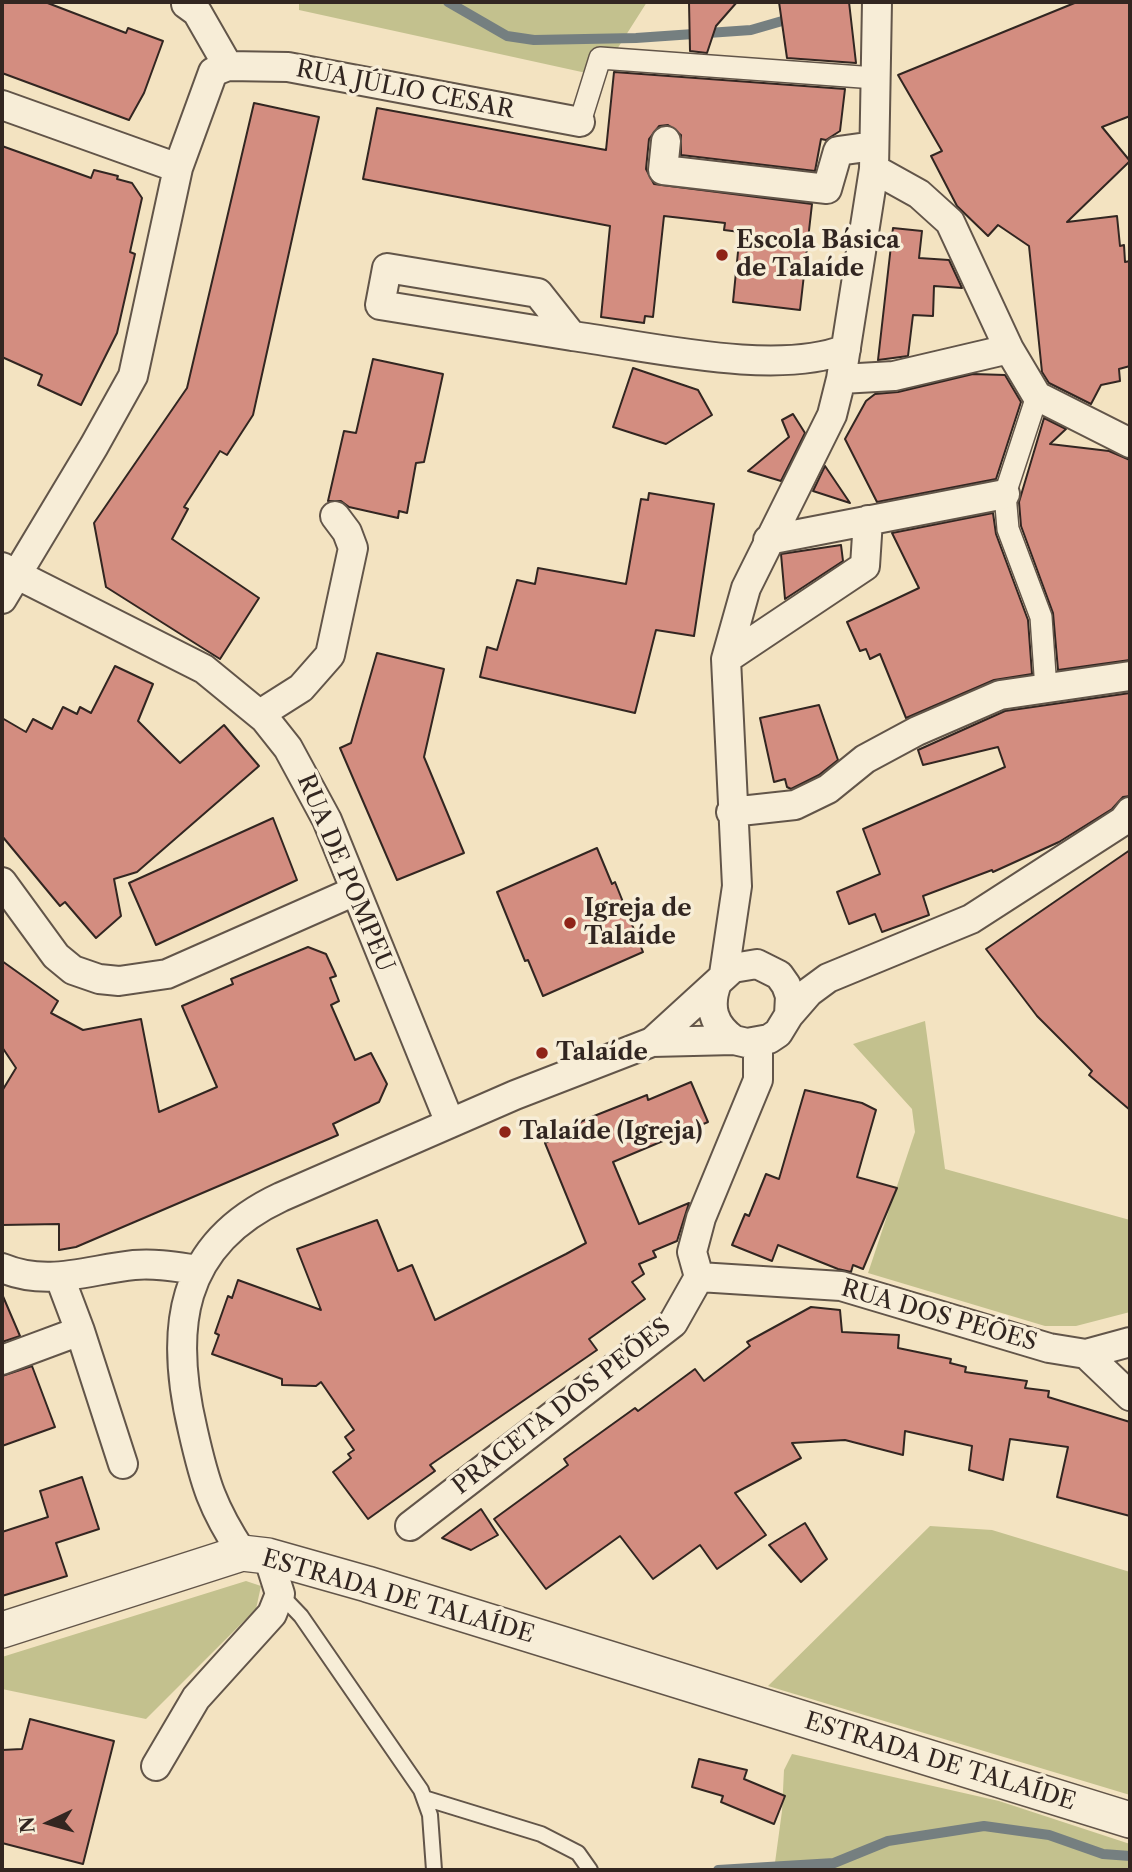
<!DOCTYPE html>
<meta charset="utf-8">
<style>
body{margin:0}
#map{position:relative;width:1132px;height:1872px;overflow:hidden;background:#f3e3c1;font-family:"Libre Caslon Text",serif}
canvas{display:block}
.frame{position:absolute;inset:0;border:4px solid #322621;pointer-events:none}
.north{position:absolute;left:14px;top:1788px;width:70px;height:70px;-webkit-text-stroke:5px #f7edd7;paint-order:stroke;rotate:265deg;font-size:19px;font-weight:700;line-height:28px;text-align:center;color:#322621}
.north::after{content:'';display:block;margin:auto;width:24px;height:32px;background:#322621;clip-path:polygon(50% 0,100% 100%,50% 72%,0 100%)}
</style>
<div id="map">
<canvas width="1132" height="1872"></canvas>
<div class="frame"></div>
<div class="north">N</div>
</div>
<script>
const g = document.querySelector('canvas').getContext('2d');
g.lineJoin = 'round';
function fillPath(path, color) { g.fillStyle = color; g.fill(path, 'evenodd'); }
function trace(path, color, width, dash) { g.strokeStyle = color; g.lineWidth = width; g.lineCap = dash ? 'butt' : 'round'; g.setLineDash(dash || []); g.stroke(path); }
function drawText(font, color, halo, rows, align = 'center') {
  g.font = font + ' "Libre Caslon Text",serif'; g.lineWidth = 7; g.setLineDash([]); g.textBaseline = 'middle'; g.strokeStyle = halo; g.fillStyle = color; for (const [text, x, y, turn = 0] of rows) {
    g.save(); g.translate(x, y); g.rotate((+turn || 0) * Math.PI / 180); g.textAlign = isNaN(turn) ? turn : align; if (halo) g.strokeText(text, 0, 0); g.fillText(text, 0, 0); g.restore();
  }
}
fillPath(new Path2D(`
 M299 2H647L600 76 299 10Z
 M925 1021 945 1169 1130 1220V1312L1076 1326H1045L868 1273 915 1132 912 1109 853 1044Z
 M930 1526 992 1530 1130 1572V1795L768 1686Z
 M246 1581 261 1586 256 1609 146 1719 2 1689V1657Z
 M792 1754 999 1801 1130 1844V1870H774L782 1811 784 1770Z`), '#c3c18e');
trace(new Path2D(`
 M448 2 507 36 534 40 636 38 751 30 796 17
 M718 1870 834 1863 888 1841 984 1826 1049 1835 1103 1854 1130 1856`), '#757f80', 10);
const building = new Path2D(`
 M2 2H45L126 33 128 28 163 41 144 93 129 120 2 73Z
 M689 2H737L716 26 707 53 690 51Z
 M779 2H849L856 63 787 58Z
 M1077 2H1130V116L1102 127 1130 161 1067 222 1117 216 1120 246 1124 245 1125 262 1130 261V366L1119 369 1120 381 1101 385 1091 404 1049 383 1042 372 1029 246 998 225 988 236 957 206 931 156 942 151 898 75Z
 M614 72 845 89 840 131 826 140 821 139 815 171 681 155V135L668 125 659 126 649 139 646 169 654 184 812 204 800 310 733 302 740 232 724 230 725 223 664 216 653 317 645 316 644 323 601 317 610 226 363 179 377 108 606 150Z
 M254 103 319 117 253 415 227 455 220 451 184 507 188 509 172 539 259 598 220 659 106 587 94 523 187 388Z
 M2 146 91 178 94 170 118 176 117 179 132 183 142 198 130 252 135 254 117 333 81 405 38 385 42 375 2 357Z
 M893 228 922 231 919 258 949 260 962 288 934 286 933 316 913 315 908 356 878 360Z
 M373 359 443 374 424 462 416 463 407 513 399 511 398 518 349 507 341 501H328L344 431 356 433Z
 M633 368 698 390 712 415 666 444 613 427Z
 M973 374 1005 375 1021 402 996 479 877 502 845 439 866 401 875 394 898 392Z
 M793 414 805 433 781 481 748 471 789 437 782 420Z
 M1044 418 1066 429 1050 444 1109 451 1130 460V660L1058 670 1053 613 1021 526 1019 502Z
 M825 466 850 503 813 491Z
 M649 493 714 504 694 636 656 630 635 713 480 677 487 647 497 650 517 580 535 584 538 568 626 584 641 499 648 500Z
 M993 513 996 534 1028 620 1032 674 994 680 906 718 880 654 870 659 866 649 860 651 847 622 919 588 892 533Z
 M841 545 843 561 785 599 781 554Z
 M377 653 444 669 424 757 464 853 397 880 340 748 351 743Z
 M115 666 153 684 138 721 180 763 224 725 259 766 137 872 114 879 121 916 96 938 65 902 60 906 2 836V718L26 732 33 719 52 729 63 707 77 714 80 707 91 713Z
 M1130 693V796L1123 797 1112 809 1059 842 993 872 992 870 923 896 929 915 882 932 875 914 849 924 837 892 880 874 863 829 1005 767 998 747 923 765 918 750 1005 711Z
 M819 705 838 760 819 775 791 789 787 787 785 779 774 782 760 718Z
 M273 818 297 880 156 945 129 883Z
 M597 848 612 884 615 882 643 952 543 996 528 960 525 961 497 892Z
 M1130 850V1110L1089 1075 1092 1071 1037 1016 986 949Z
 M308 947 326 954 336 976 330 978 339 1001 331 1005 355 1060 371 1053 387 1084 379 1102 333 1124 338 1135 76 1247 59 1250V1224L2 1225V1091L16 1068 2 1047V961L58 1001 51 1013 83 1030 141 1019 159 1112 217 1087 182 1006 233 984 231 979Z
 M691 1082 708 1122 613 1162 639 1224 689 1203 677 1241 653 1251 656 1257 639 1264 644 1274 632 1282 645 1299 589 1339 597 1350 430 1465 435 1471 368 1519 333 1472 351 1458 348 1454 354 1450 345 1437 354 1430 321 1382 316 1386 282 1385V1379L212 1354 219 1335 215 1333 228 1296 232 1298 238 1280 321 1310 297 1249 377 1220 398 1271 412 1265 435 1320 566 1254 586 1243 545 1143 555 1138 553 1134 594 1116 647 1095 648 1100Z
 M805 1090 862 1103 876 1110 857 1177 897 1188 863 1269 853 1265 851 1272 838 1269 778 1245 772 1261 732 1245 745 1214 749 1216 766 1174 779 1179Z
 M2 1294 20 1336 2 1342Z
 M811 1307 840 1310 842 1332 899 1335 898 1348 951 1359 950 1363 966 1367 965 1372 1027 1381 1025 1388 1049 1391 1048 1397 1130 1422V1516L1057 1497 1068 1447 1010 1439 1003 1480 969 1470 972 1446 905 1431 903 1455 845 1440 792 1443 801 1458 735 1493 766 1535 717 1569 700 1545 653 1579 620 1536 546 1589 494 1519 568 1465 564 1459 635 1408 638 1411 695 1369 704 1381 750 1346 747 1342Z
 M32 1366 55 1427 2 1446V1376Z
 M82 1477 99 1529 56 1543 67 1576 2 1596V1532L48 1517 40 1491Z
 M481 1509 498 1535 471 1550 442 1538Z
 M805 1523 827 1559 801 1582 769 1545Z
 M30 1719 114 1741 83 1864 2 1843V1750L22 1749Z
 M699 1759 747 1770 744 1779 785 1796 774 1824 721 1802 723 1796 692 1787Z`);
fillPath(building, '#d38d80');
trace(building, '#322621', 2);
const service = new Path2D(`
 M280 1594 301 1616 421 1790 430 1815 434 1870
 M424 1798 541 1834 578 1853 590 1870`);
const pedestrian = new Path2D(`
 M580 122 600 58 875 78
 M1037 396 1005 494 1008 529 1041 617 1046 689`);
const minor = new Path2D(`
 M186 4 197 12 228 66
 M2 105 178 168
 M666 141 663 170 827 189 838 151 874 146
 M874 169 919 194 950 222 1009 349 1037 396 1130 443
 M572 336 380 305 387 268 538 293 572 336C648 346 776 377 846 349
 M841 379 894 376 1009 349
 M768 540 1005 494
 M2 567 204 669 265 719 288 748 327 820 450 1123
 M2 599 94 446 133 376 178 168 213 72 228 66 288 67 580 122
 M726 659 865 566 868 520
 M260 714 301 688 330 655 353 548 347 532 335 516
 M731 812 795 805 828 789 865 759 917 731 1000 695 1130 676
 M2 882 56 956 73 970 99 979 119 981 167 974 355 891
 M724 974 737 886 726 659 746 588 832 415 841 379 874 169 877 2
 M717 983C708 1007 713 1025 734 1040
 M789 1015 809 992 828 978 971 919 1123 821 1130 812
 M758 1043V1080L701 1218 692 1252 699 1277 841 1286 1049 1348 1086 1354 1130 1342
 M2 1268C48 1287 87 1270 134 1265 156 1263 177 1267 198 1270
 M80 1331 123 1464
 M1086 1354 1130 1396
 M2 1360 80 1331 60 1278
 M410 1526 673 1323 699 1277
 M242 1553C212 1507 205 1484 193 1431 169 1330 178 1245 281 1197L515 1095 652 1042 734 1040 747 1043 769 1039 778 1033 789 1015 790 996 786 985 779 975 757 964 733 968 652 1042
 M156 1766 196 1698 272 1614 280 1594 268 1556`);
const tertiary = new Path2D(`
 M2 1630 242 1553 268 1556 367 1584 1130 1820`);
trace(service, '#625549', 18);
trace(pedestrian, '#625549', 24);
trace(minor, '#625549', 32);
trace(tertiary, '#625549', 38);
trace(service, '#f7edd7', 14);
trace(pedestrian, '#f7edd7', 21);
trace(minor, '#f7edd7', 28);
trace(tertiary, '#f7edd7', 35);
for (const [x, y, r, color] of [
 [722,255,7,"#8f2418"],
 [570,923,7,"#8f2418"],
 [542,1053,7,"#8f2418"],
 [505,1132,7,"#8f2418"]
]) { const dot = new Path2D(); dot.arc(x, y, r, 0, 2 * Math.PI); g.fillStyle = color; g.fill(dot); trace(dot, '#f7edd7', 2.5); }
drawText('24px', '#322621', '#f7edd7', [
 ["RUA JÚLIO CESAR",405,90,11],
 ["RUA DE POMPEU",345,873,67],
 ["RUA DOS PEÕES",939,1316,16],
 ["PRACETA DOS PEÕES",562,1407,-38],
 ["ESTRADA DE TALAÍDE",398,1597,16],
 ["ESTRADA DE TALAÍDE",940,1762,17]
]);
drawText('bold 24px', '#322621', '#f7edd7', [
 ["Escola Básica",736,241],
 ["de Talaíde",736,269],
 ["Igreja de",584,909],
 ["Talaíde",584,937],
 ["Talaíde",556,1053],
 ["Talaíde (Igreja)",519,1132]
], 'left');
</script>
